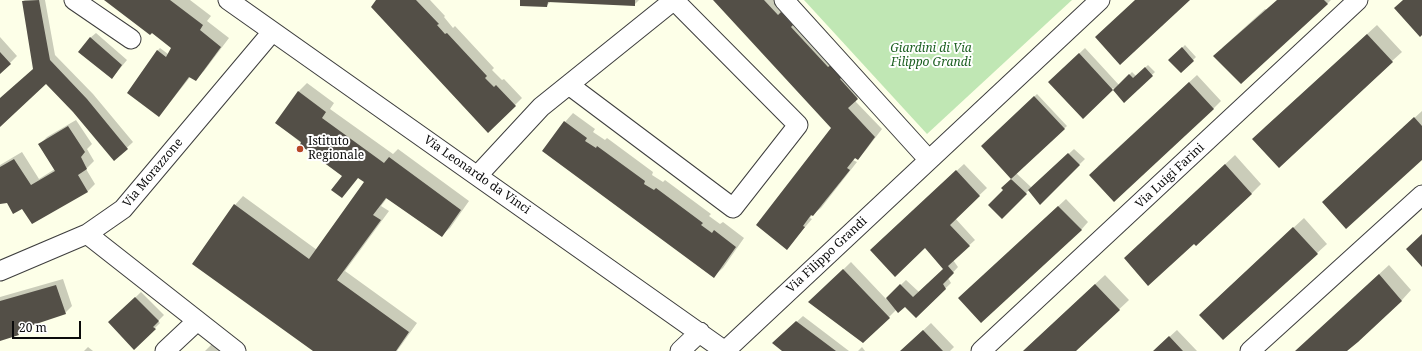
<!DOCTYPE html>
<style>
body{margin:0}
#map{position:relative;width:1422px;height:351px;overflow:hidden;background:#fdffe8;font-family:"Noto Serif",serif}
canvas{display:block}
.scale{position:absolute;left:12px;top:321px;width:69px;height:18px;box-sizing:border-box;border:2px solid #0b0b0b;border-top:0;padding-left:5px;font-size:12px;line-height:14px;white-space:nowrap;color:#0b0b0b;-webkit-text-stroke:3px #fff;paint-order:stroke}
</style>
<div id="map">
<canvas width="1422" height="351"></canvas>
<div class="scale">20 m</div>
</div>
<script>
const g = document.querySelector('canvas').getContext('2d');
g.lineJoin = 'round';
function fillPath(path, color) { g.fillStyle = color; g.fill(path, 'evenodd'); }
function trace(path, color, width, dash) { g.strokeStyle = color; g.lineWidth = width; g.lineCap = dash ? 'butt' : 'round'; g.setLineDash(dash || []); g.stroke(path); }
function drawText(font, color, halo, rows, align = 'center') {
  g.font = font + ' "Noto Serif",serif'; g.lineWidth = 4; g.setLineDash([]); g.textBaseline = 'middle'; g.strokeStyle = halo; g.fillStyle = color; for (const [text, x, y, turn = 0] of rows) {
    g.save(); g.translate(x, y); g.rotate((+turn || 0) * Math.PI / 180); g.textAlign = isNaN(turn) ? turn : align; if (halo) g.strokeText(text, 0, 0); g.fillText(text, 0, 0); g.restore();
  }
}
fillPath(new Path2D(`
 M804 0H1072L927 134Z`), '#c0e7b4');
fillPath(new Path2D(`
 M25 0H45L55 55 93 94 133 142 114 160 74 111 46 83 0 126V99L34 69 23 1Z
 M106 0H190L211 16 207 21 229 38 204 71 196 79 191 76 159 116 157 51 160 48 168 54 173 48Z
 M377 0H430L445 16 444 17 453 28 455 26 494 68 492 70 502 80 504 79 522 98 488 132Z
 M521 0H639L634 5 551 1 546 6Z
 M714 0H781L866 89 856 99V102L882 129 865 151 858 159 855 158 853 160 857 162 821 208 812 215 810 218 812 219 787 248 833 127Z
 M1278 0H1331L1327 4 1222 48 1265 9 1267 10Z
 M1377 25 1402 52 1392 61 1263 129Z
 M96 33 127 60 112 78 90 38Z
 M0 37 17 56 0 73Z
 M1185 45 1196 57 1181 72 1170 60Z
 M1085 48 1119 85 1132 72 1136 76 1148 65 1155 72 1125 101 1113 88 1083 117 1055 77Z
 M1197 75 1221 101 1213 109 1097 167Z
 M307 83 334 103 330 109 393 154 398 149 469 201 450 228 441 236 387 198 381 206 389 211 345 271 417 323 397 351H314L235 205 243 196 317 250 365 182 358 177 343 176 276 123 299 91Z
 M1037 94 1067 126 1016 173 1032 188 1074 149 1085 159 1040 203 1029 190 1002 218 1005 189 1008 183 1012 179 982 146Z
 M1422 111V158L1333 192Z
 M573 113 595 129 593 132 605 140 607 138 653 172 652 175 663 182 665 180 711 214 709 216 720 224 723 222 744 238 723 268 714 276 565 122Z
 M76 120 92 144 87 149 94 161 86 169 95 184 88 191 33 223 23 208 7 201 0 203V165L22 152 39 179 55 169 40 144 47 137Z
 M1235 155 1261 184 1252 193 1196 245 1194 242 1135 249Z
 M964 164 987 188 955 218 975 240 953 260 958 267 948 278 951 283 916 317 905 306 897 309 889 317 810 302 851 262 886 299 906 280 919 292 944 269 932 242 878 243Z
 M1066 199 1088 222 1081 230 967 291Z
 M1304 218 1327 244 1223 339 1210 305Z
 M1389 265 1411 290 1402 300 1346 351H1296Z
 M1105 275 1129 300 1075 351H1023Z
 M63 279 72 306 65 313 31 325 18 334 0 340V297Z
 M141 292 164 315 158 321 160 323 134 349 110 322Z
 M803 316 849 351H784L779 338Z
 M931 323 954 347 950 351H901Z
 M1177 330 1197 351H1154L1157 348Z
 M212 344 222 351H205Z
 M88 347 93 351H84Z
 M862 347 865 351H858Z`), '#0003');
fillPath(new Path2D(`
 M39 0 50 60 87 99 128 149 114 161 73 112 46 84 0 127V98L33 69 22 1Z
 M104 0H170L203 25 200 30 221 47 196 81 189 77 159 117 127 93 157 50 166 57 171 48 152 33 150 35Z
 M376 0H416L439 24 437 25 445 34 447 33 487 76 485 78 494 87 496 85 516 106 488 133 371 7Z
 M520 0H635V6L548 2 547 7 520 6Z
 M713 0H764L778 15 781 12 793 25 791 27 828 67 831 65 842 77 840 79 858 99 848 108 875 137 858 160 855 158 847 168 850 170 813 216 811 215 803 226 805 227 787 250 756 225 831 128Z
 M1135 0H1190L1120 65 1095 37Z
 M1277 0H1324L1328 4 1241 84 1213 56Z
 M1403 0H1422V35L1420 37 1394 8Z
 M1367 34 1393 62 1279 168 1252 139Z
 M90 37 122 65 112 79 78 52Z
 M1182 47 1194 61 1181 73 1168 60Z
 M0 52 11 64 0 74Z
 M1079 53 1113 90 1129 74 1133 78 1145 67 1153 76 1124 103 1113 90 1083 119 1048 82Z
 M1189 82 1214 109 1114 202 1089 175Z
 M298 91 326 112 322 118 384 163 389 157 461 210 442 237 386 198 373 215 381 220 337 280 409 332 396 351H313L192 264 234 204 309 259 364 182 358 178 342 198 331 190 342 176 300 145 301 142 275 123Z
 M1034 96 1065 129 1011 179 1027 194 1002 219 988 205 1003 190 1001 188 1011 179 981 146Z
 M1414 117 1422 126V160L1346 229 1322 202Z
 M564 121 587 138 585 141 596 148 597 146 645 181 644 184 654 190 656 188 703 223 701 225 712 233 714 230 736 247 714 278 542 151Z
 M68 126 85 152 81 157 87 169 78 175 88 192 32 224 22 209 13 214 7 203 0 204V167L14 159 31 185 55 171 38 144Z
 M1068 153 1080 165 1040 205 1028 190Z
 M1225 164 1252 194 1196 246 1194 244 1148 286 1124 258Z
 M956 170 980 196 950 225 970 246 948 266 954 273 943 284 946 289 916 318 905 307 898 313 886 298 900 284 913 297 943 269 925 248 895 277 870 250Z
 M1058 206 1082 230 981 323 958 298Z
 M1293 227 1318 254 1223 340 1199 315Z
 M1422 234V267L1406 249Z
 M843 269 890 318 863 343 808 302Z
 M1379 274 1402 301 1358 342 1347 351H1295Z
 M1095 284 1120 310 1076 351H1023Z
 M56 285 66 314 27 327V330L18 333 19 335 0 341V301Z
 M135 297 159 321 153 327 156 329 134 350 108 322Z
 M796 321 836 351H782L772 343Z
 M923 330 943 351H900Z
 M1169 336 1183 351H1153Z`), '#534f47');
const minor = new Path2D(`
 M74 0 131 39
 M228 0 725 351
 M784 0 929 160
 M478 175 541 107 674 0 798 125 733 208 569 85
 M87 234 236 351
 M0 271 87 234 123 209 272 32
 M165 351 197 321
 M680 351 700 332
 M725 351 1100 0
 M981 351 1358 0
 M1250 351 1422 195`);
trace(minor, '#3e3e3e', 21);
trace(minor, '#fff', 19);
for (const [x, y, r, color] of [
 [300,149,4,"#b74726"]
]) { const dot = new Path2D(); dot.arc(x, y, r, 0, 2 * Math.PI); g.fillStyle = color; g.fill(dot); trace(dot, '#fff', 1.5); }
drawText('italic 12px', '#1d6022', '#fff', [
 ["Giardini di Via",931,49],
 ["Filippo Grandi",931,63]
]);
drawText('12px', '#0b0b0b', '#fff', [
 ["Istituto",308,142],
 ["Regionale",308,156]
], 'left');
drawText('12px', '#0b0b0b', '#fff', [
 ["Via Morazzone",153,173,-50],
 ["Via Leonardo da Vinci",477,175,35],
 ["Via Luigi Farini",1170,176,-43],
 ["Via Filippo Grandi",827,255,-43]
]);
</script>
